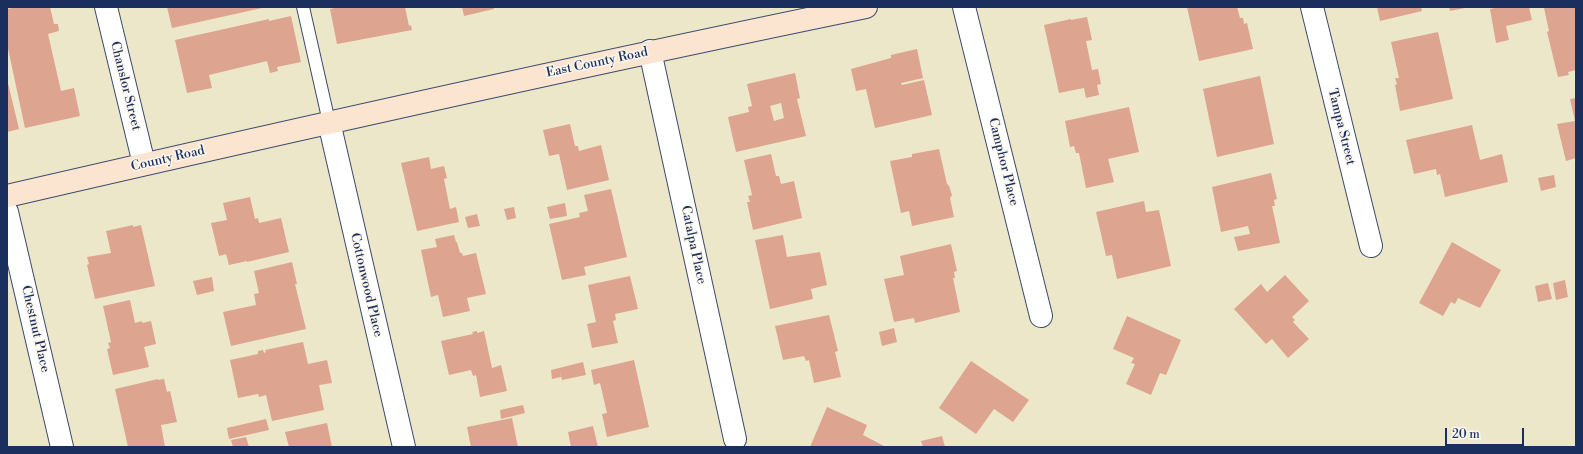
<!DOCTYPE html>
<style>
body{margin:0}
#map{position:relative;width:1583px;height:454px;overflow:hidden;background:#ede7c9;font-family:"Libre Bodoni",serif}
canvas{display:block}
.frame{position:absolute;inset:0;border:8px solid #1b2f5e;pointer-events:none}
.scale{position:absolute;left:1445px;top:428px;width:79px;height:18px;box-sizing:border-box;border:2px solid #1b2f5e;border-top:0;padding-left:5px;font-size:12px;line-height:14px;white-space:nowrap;color:#1b2f5e;-webkit-text-stroke:3px #fbf7ec;paint-order:stroke}
</style>
<div id="map">
<canvas width="1583" height="454"></canvas>
<div class="frame"></div>
<div class="scale">20 m</div>
</div>
<script>
const g = document.querySelector('canvas').getContext('2d');
g.lineJoin = 'round';
function fillPath(path, color) { g.fillStyle = color; g.fill(path, 'evenodd'); }
function trace(path, color, width, dash) { g.strokeStyle = color; g.lineWidth = width; g.lineCap = dash ? 'butt' : 'round'; g.setLineDash(dash || []); g.stroke(path); }
function drawText(font, color, halo, rows, align = 'center') {
  g.font = font + ' "Libre Bodoni",serif'; g.lineWidth = 3; g.setLineDash([]); g.textBaseline = 'middle'; g.strokeStyle = halo; g.fillStyle = color; for (const [text, x, y, turn = 0] of rows) {
    g.save(); g.translate(x, y); g.rotate((+turn || 0) * Math.PI / 180); g.textAlign = isNaN(turn) ? turn : align; if (halo) g.strokeText(text, 0, 0); g.fillText(text, 0, 0); g.restore();
  }
}
fillPath(new Path2D(`
 M17 7H50L54 24H58L59 31 48 34 61 91 74 88 80 116 25 128 7 44V9Z
 M167 7H262V8L172 28Z
 M339 7H405L409 26 411 25 412 30 337 44 330 9Z
 M462 7H493L494 9 464 16Z
 M1187 7H1237L1240 18H1243L1244 24 1247 23 1253 49 1199 61Z
 M1377 7H1421L1422 11 1380 21Z
 M1449 7H1465V8L1450 11Z
 M1499 7H1529L1532 20 1506 26 1509 40 1496 43 1490 9Z
 M1549 7H1576V70L1568 72 1569 75 1558 77 1547 32 1549 31 1544 8Z
 M291 16 301 62 277 67 278 71 270 73 267 61 209 75 212 88 187 93 175 40 269 19V21Z
 M1087 17 1092 40 1086 41 1092 70 1098 69 1101 84 1097 85 1099 95 1086 98 1084 88 1059 93 1044 25 1071 19V20Z
 M1438 32 1453 99 1400 111 1395 85 1397 84 1395 78H1399L1391 42Z
 M917 49 923 78 901 83 902 85 924 80 932 115 875 128 866 89 856 91 851 69 891 58V55Z
 M795 73 800 98 797 99 806 136 736 152 728 117 749 112 748 107 752 106 747 84ZM781 103 784 118 774 121 770 106Z
 M1260 76 1274 144 1217 157 1203 89Z
 M7 79 19 129 7 132Z
 M1576 98V158L1566 161 1557 124 1575 121 1570 99Z
 M1129 107 1139 152 1108 159 1114 182 1086 188 1079 153H1076L1074 146 1070 147 1065 121Z
 M570 124 575 146H578L579 151 601 145 609 180 567 190 559 154 549 156 543 130Z
 M1472 125 1480 160 1502 154 1508 182 1445 197 1440 174 1437 175 1436 169 1414 174 1406 140Z
 M939 149 947 184 949 186 952 195 950 198 954 217 912 226 909 211 901 213 890 161 912 157V154Z
 M771 154 776 176H779L781 184 794 181 802 218 753 230 747 202H750L748 196 752 195 744 160Z
 M429 157 431 169 444 166 447 178 444 179 450 209 456 207 459 222 417 231 401 163Z
 M1271 173 1277 199 1274 200 1275 206H1272L1280 243 1238 251 1234 237 1250 234 1248 226 1221 232 1212 187Z
 M1554 175 1556 187 1541 191 1538 178Z
 M611 189 627 257 584 267 586 275 562 280 549 224 580 217 579 213 588 211 584 195Z
 M250 197 255 219 258 218 259 223 281 218 289 252 247 262V261L229 265 226 254 219 256 211 223 227 220 223 203Z
 M1144 201 1146 212 1159 210 1171 266 1117 279 1112 255 1106 256 1096 212Z
 M565 203 567 216 550 219 547 207Z
 M514 207 516 218 507 220 504 209Z
 M477 214 480 226 468 228 465 217Z
 M133 225V227L141 225 155 286 95 299 87 265 89 264 87 257 111 253 106 231Z
 M454 235 456 242H457L460 253H462L463 256 476 253 486 294 467 298 470 311 443 317 438 295 431 297 421 250 437 247 435 239Z
 M783 235 787 257 820 252 827 285 811 289 813 299 770 309 755 240Z
 M1452 242 1501 270 1480 308 1458 298 1455 304 1451 302 1443 316 1419 303Z
 M951 244 957 271 954 272 955 278H953L960 312 915 323 914 318 894 322 884 279 904 275 900 256Z
 M292 262 297 284H295L306 329 231 346 223 312 256 305 254 294 259 293 254 271Z
 M1285 275 1309 301 1292 317 1295 320 1293 322 1309 339 1288 358 1272 339 1266 344 1234 309 1261 284 1267 292Z
 M630 276 638 309 615 314 616 320 613 321 618 343 592 348 587 324 596 322 588 285Z
 M212 277 214 291 197 295 193 281Z
 M1565 280 1568 297 1556 300 1553 283Z
 M1548 283 1552 299 1538 302 1535 286Z
 M130 300 135 323 142 321V323L151 321 156 344 144 347 149 367 113 375 107 349 110 348 108 343 111 342 103 306Z
 M829 315 838 351 835 352 841 377 814 383 809 360 806 361 804 356 783 360 775 326Z
 M1127 316 1181 340 1166 375 1160 373 1151 395 1126 384 1135 364 1131 363 1134 358 1113 349Z
 M894 328 897 342 882 346 879 332Z
 M477 331V333L484 331 492 368 501 365 507 391 480 397 476 375 473 376 471 370 449 375 441 341 473 334 472 332Z
 M303 342 308 364 327 360 332 383 319 385 324 410 272 421 266 395 259 397 258 394 238 398 230 360 258 354V351L263 350 264 353 266 352 265 350Z
 M634 360 649 427 607 437 602 414 607 413 600 383 594 385 591 370Z
 M971 361 1029 400 1013 422 994 409 976 434 939 408Z
 M583 362 586 375 562 380 560 371 561 377 552 379 551 370Z
 M158 379V380L164 379 167 392 170 391 177 422 161 425 165 447H128L115 389Z
 M523 405 525 413 501 419 500 410Z
 M827 407 867 425 863 435 886 447H810Z
 M512 418 518 447H471L467 427Z
 M266 419 269 430 229 439 227 428Z
 M327 423 332 447H289L285 432Z
 M593 426 598 447H571L568 432Z
 M942 436 945 447H923L921 441Z
 M246 437 249 447H233L231 440Z`), '#dda490');
const lane = new Path2D(`
 M303 7 329 122`);
const street = new Path2D(`
 M106 7 144 164
 M964 7 1041 316
 M1312 7 1371 246
 M650 51 735 439
 M329 122 404 447
 M7 212 62 447`);
const secondary = new Path2D(`
 M7 196C293 130 579 66 866 7`);
trace(lane, '#3a4b6e', 14);
trace(street, '#3a4b6e', 24);
trace(secondary, '#3a4b6e', 24);
trace(lane, '#fff', 12);
trace(street, '#fff', 22);
trace(secondary, '#fce5d0', 22);
drawText('13px', '#1b2f5e', '#fbf7ec', [
 ["East County Road",597,63,-12],
 ["Chanslor Street",125,86,76],
 ["Tampa Street",1341,127,76],
 ["County Road",168,159,-13],
 ["Camphor Place",1003,162,76],
 ["Catalpa Place",693,245,78],
 ["Cottonwood Place",366,285,77],
 ["Chestnut Place",35,329,77]
]);
</script>
